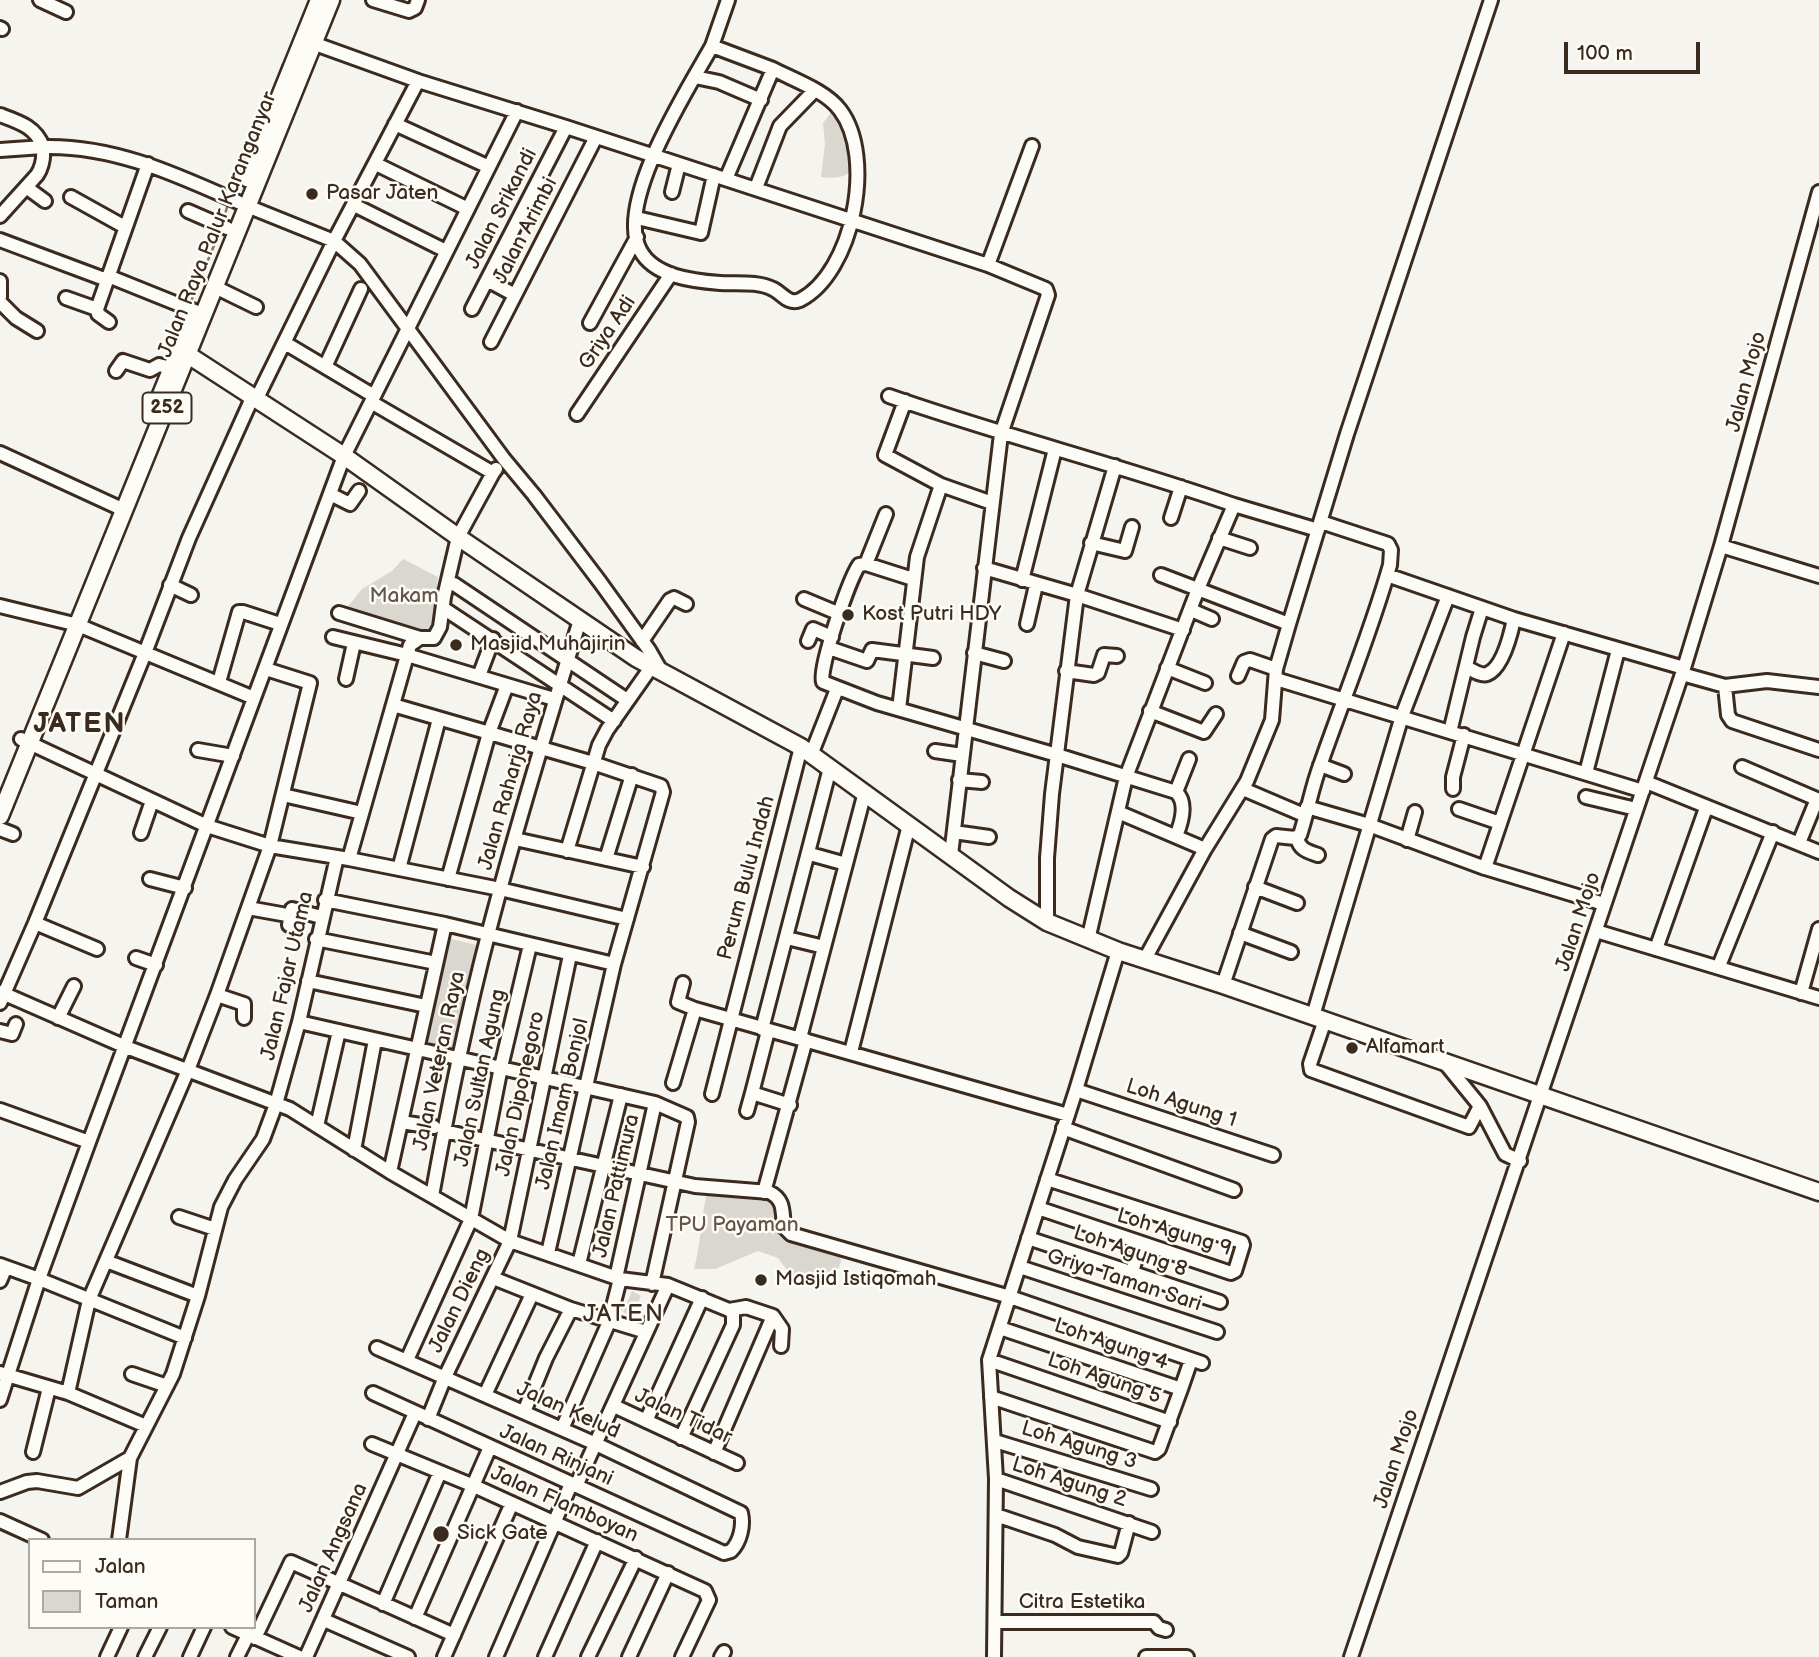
<!DOCTYPE html>
<style>
body{margin:0}
#map{position:relative;width:1819px;height:1657px;overflow:hidden;background:#f5f4ee;font-family:"Balsamiq Sans",sans-serif}
canvas{display:block}
.legend{position:absolute;left:28px;top:1538px;width:228px;height:91px;box-sizing:border-box;background:#fdfcf7;border:2px solid #afa8a0;margin:0;padding:9px 12px;list-style:none;font-size:21px;color:#3b2a1e}
.legend li{display:flex;align-items:center;gap:14px;height:35px}
.legend b{width:35px;border:2px solid #afa8a0}
.scale{position:absolute;left:1564px;top:42px;width:136px;height:32px;box-sizing:border-box;border:4px solid #3b2a1e;border-top:0;padding-left:9px;font-size:21px;line-height:24px;white-space:nowrap;color:#3b2a1e;-webkit-text-stroke:5px #fdfcf7;paint-order:stroke}
</style>
<div id="map">
<canvas width="1819" height="1657"></canvas>
<ul class="legend">
<li><b style="height:9px;background:#fdfcf7"></b>Jalan</li>
<li><b style="height:19px;background:#dad6d0"></b>Taman</li>
</ul>
<div class="scale">100 m</div>
</div>
<script>
const g = document.querySelector('canvas').getContext('2d');
g.lineJoin = 'round';
function fillPath(path, color) { g.fillStyle = color; g.fill(path, 'evenodd'); }
function trace(path, color, width, dash) { g.strokeStyle = color; g.lineWidth = width; g.lineCap = dash ? 'butt' : 'round'; g.setLineDash(dash || []); g.stroke(path); }
function drawText(font, color, halo, rows, align = 'center') {
  g.font = font + ' "Balsamiq Sans",sans-serif'; g.lineWidth = 5; g.setLineDash([]); g.textBaseline = 'middle'; g.strokeStyle = halo; g.fillStyle = color; for (const [text, x, y, turn = 0] of rows) {
    g.save(); g.translate(x, y); g.rotate((+turn || 0) * Math.PI / 180); g.textAlign = isNaN(turn) ? turn : align; if (halo) g.strokeText(text, 0, 0); g.fillText(text, 0, 0); g.restore();
  }
}
fillPath(new Path2D(`
 M833 110 846 126 852 170C844 179 833 178 821 177L825 144 823 123Z
 M403 559 438 577C435 599 441 615 427 633L345 610 362 589 392 571Z
 M447 938 481 946 456 1052 423 1044Z
 M707 1192C721 1193 764 1192 773 1201 780 1208 781 1223 783 1232L840 1252 841 1262 831 1286 792 1277 778 1258 758 1251 715 1269H694C701 1243 701 1218 707 1192Z
 M632 1291 641 1296 632 1316 623 1312Z`), '#dad6d0');
trace(new Path2D(`
 M232 194 283 64
 M223 221 228 204
 M189 306 220 231
 M168 355 184 318`), '#84786e', 2.5);
const minor = new Path2D(`
 M40 0 66 12
 M373 0 409 11 415 8 418 0
 M728 0 712 46 773 69
 M0 28 2 29
 M307 41 418 81 566 127 988 265 1046 289 1048 295 1001 434 951 855
 M712 46C688 89 615 202 640 250 654 277 694 281 720 283 736 284 758 281 773 289 782 293 788 305 800 300 853 273 876 157 840 110 826 91 794 80 773 69L726 179
 M695 77 719 82 761 100
 M0 115C19 122 36 127 43 147 113 145 175 174 238 202
 M395 124 489 167
 M0 150 43 147C44 158 43 166 37 175L0 216
 M376 164 468 209
 M26 187 45 201
 M756 188 780 126 814 91
 M672 192 679 164
 M71 197 125 227
 M354 205 446 251
 M247 206 334 241 360 264 504 459 534 495 600 582 649 650 661 671
 M188 211 227 228
 M637 218 701 233 714 175
 M0 240 107 280
 M988 265 1032 146
 M108 276 195 311
 M487 280 515 295
 M0 281V297
 M215 287 256 307
 M66 298 97 309
 M0 302 16 318 37 331
 M472 309 566 127
 M109 322 98 314 97 309 148 164
 M590 323 637 237
 M491 342 596 137
 M285 343 374 396
 M325 367 361 289
 M116 371 123 361 150 370 159 365 171 368
 M889 396C1003 436 1120 465 1234 505
 M257 398 334 241 418 81
 M905 401 885 455 941 485 992 503
 M371 402 493 473 496 469
 M577 414 671 274
 M0 453 124 510
 M330 494 350 504 359 491
 M1171 518 1181 487
 M1219 538 1250 548
 M1091 543 1125 551 1132 527
 M1721 546 1819 576
 M866 564 886 514
 M984 568 1077 595 1183 630
 M1161 575 1289 624
 M1387 575 1514 619 1684 668
 M913 579 866 564 859 565C849 580 818 669 823 682L877 703 1057 755 1176 792C1188 803 1181 824 1176 836
 M1022 580 1055 449
 M454 584 627 700
 M170 585 191 595
 M804 599 840 614
 M0 606 78 625 254 698
 M443 608 614 721
 M1191 610 1212 619
 M339 613 420 638
 M1027 624 1036 585
 M333 637 407 655 554 699
 M642 641 670 600 674 598 686 604
 M808 641 813 629 832 637
 M829 648 867 661 872 650 933 658
 M974 653 1004 661
 M1466 667C1472 670 1481 676 1487 674 1503 668 1511 633 1514 619
 M1167 668 1205 683
 M1066 671 1094 675 1098 673 1104 655 1117 656
 M1682 674 1725 686 1767 681 1819 687
 M479 676 493 639
 M1238 676 1244 662 1250 660 1276 669
 M346 679 354 643
 M1276 679 1643 791
 M219 682 239 612H243L280 624
 M1725 686 1728 715 1732 721 1819 750
 M393 705 593 763 661 786 663 792 614 964 548 1253
 M899 709 917 557 941 485
 M1150 711 1204 732 1216 714
 M1450 732 1473 637 1482 608
 M21 739 207 826 270 846 349 859 500 889 627 919
 M198 750 233 756
 M935 751 962 755
 M811 755 837 689
 M1320 765 1344 774
 M1742 767 1819 800
 M1586 773 1618 650
 M959 780 982 782
 M1646 782 1819 852
 M1243 789 1304 815
 M1453 789V777L1464 735
 M1176 792 1189 759
 M283 795 362 813
 M1586 797 1636 809
 M1307 807 1369 825 1485 868 1604 904
 M1459 809 1500 823
 M1118 812 1205 849
 M0 829 13 834
 M954 832 989 837
 M141 833 152 801
 M1297 838C1300 850 1307 851 1318 855
 M515 839 643 867
 M1407 840 1415 812
 M1799 843 1817 799
 M567 851 599 745 607 730 652 666
 M810 854 846 864
 M349 859 410 645 420 638H434L440 627 444 597 458 537 493 473
 M606 859 632 775
 M1485 868 1564 633
 M399 869 439 719
 M150 879 185 888
 M448 879 489 733 507 685
 M1255 887 1297 903
 M325 900 445 924 614 964
 M248 908 287 915 290 918 289 925
 M292 909 321 917
 M1047 922V858L1052 794 1077 595 1115 466
 M35 923 97 949
 M1596 931 1819 998
 M1240 933 1291 952
 M787 938 824 947
 M316 939 436 963
 M1088 940 1126 777 1198 589 1234 505 1318 530
 M1656 949 1706 808
 M136 958 156 965
 M1145 959 1205 849 1247 781 1272 720 1276 669 1289 624 1347 434 1491 0
 M1719 966 1773 832
 M308 981 426 1006
 M683 983 678 1002 695 1009 1068 1115
 M1223 985 1272 839 1276 836 1295 838 1300 835C1308 811 1312 786 1321 763 1344 697 1371 632 1390 565L1391 550 1388 544 1321 522
 M0 992 126 1047 290 1109 390 1172 510 1241 620 1279 668 1285 729 1310 746 1307 773 1316 782 1329 781 1346
 M1801 993 1819 929
 M217 995 244 1004V1018
 M0 1003 35 923 145 653 189 538 253 396
 M1313 1016 1402 716 1448 596
 M58 1018 74 986
 M1325 1020 1310 1064 1311 1070 1469 1127 1480 1106
 M299 1022 655 1103 687 1117 688 1122 652 1284
 M762 1029 830 768
 M0 1031 12 1034 16 1024
 M800 1038 865 792
 M851 1052 909 825
 M1445 1063 1480 1106 1505 1154 1520 1161
 M673 1083 695 1009
 M1076 1090 1273 1155
 M752 1093 768 1031
 M712 1094 801 747
 M0 1110 89 1142
 M747 1111 752 1093 790 1105
 M401 1122 434 1127
 M317 1126 339 1031
 M1063 1128 1234 1190
 M444 1131 695 1186 769 1192C785 1200 782 1211 784 1227L791 1234 1010 1297 1202 1363
 M354 1150 375 1040
 M390 1172 445 924
 M764 1192 806 1040
 M432 1196C448 1107 466 1019 489 931 516 827 548 723 580 620
 M1038 1208 1231 1273 1235 1271 1243 1245 1242 1242 1047 1179
 M179 1217 215 1229
 M1028 1238 1220 1302
 M106 1261 198 1296
 M579 1264 621 1095
 M0 1265 39 1279 185 1338
 M1020 1267 1217 1332
 M1132 1272 1140 1244
 M493 1278 571 1309 646 1332
 M616 1278 655 1103
 M0 1281 6 1267
 M1000 1328 1181 1389 1191 1360
 M407 1360 471 1219 501 1067 530 945
 M989 1360 1170 1422
 M0 1373 68 1393
 M132 1374 167 1386
 M373 1393 724 1553 731 1551C740 1542 744 1526 741 1513L596 1444 377 1348
 M485 1395 532 1294
 M991 1397 1155 1452 1159 1449 1181 1389
 M0 1400 39 1279 89 1142 344 456 517 111
 M614 1406 737 1463
 M524 1412 546 1358 571 1309
 M428 1419 445 1377 510 1241 570 955
 M646 1421 702 1298
 M146 1426 68 1393 89 1300 188 1070 217 995 270 846 310 683 266 669
 M562 1429 609 1322 620 1279
 M681 1438 733 1325V1314L729 1310
 M995 1441 1151 1489
 M372 1444 474 1486 705 1591 709 1600 682 1657
 M33 1452 49 1388
 M714 1453 773 1316
 M996 1479 1152 1532
 M576 1486 668 1285
 M0 1492 27 1482 37 1481 78 1488 130 1458
 M996 1515 1055 1535 1078 1547 1118 1556 1121 1553 1129 1523
 M0 1521 42 1540
 M119 1540 130 1458 173 1374 198 1296 221 1207 235 1180 263 1139 276 1104 299 1022 337 857
 M383 1604 440 1472
 M415 1618 490 1447
 M324 1620 408 1657
 M995 1622H1154L1159 1628 1166 1630
 M232 1627 299 1657
 M255 1638 291 1562 454 1635
 M107 1657 121 1627
 M145 1657 160 1627
 M190 1657 204 1627
 M237 1657 248 1635
 M306 1657 415 1413
 M444 1657 512 1503
 M496 1657 571 1484
 M545 1657 597 1541
 M588 1657 636 1558
 M629 1657 668 1573
 M721 1657 724 1652
 M994 1657 996 1479 989 1360 1076 1090 1118 951
 M1146 1657H1187
 M1351 1657 1684 668 1721 546 1819 192`);
const major = new Path2D(`
 M247 178 319 0
 M179 349 344 456 458 537 636 658 801 747 1009 898 1047 922 1118 951 1223 985 1819 1192
 M154 412 193 316
 M0 816 331 0`);
trace(minor, '#3b2a1e', 18);
trace(major, '#3b2a1e', 21);
trace(minor, '#fdfcf7', 12);
trace(major, '#fdfcf7', 16);
for (const [x, y, r, color] of [
 [312,194,7,"#3b2a1e"],
 [848,615,7,"#3b2a1e"],
 [456,645,7,"#3b2a1e"],
 [1352,1048,7,"#3b2a1e"],
 [761,1280,7,"#3b2a1e"],
 [441,1534,9,"#3b2a1e"]
]) { const dot = new Path2D(); dot.arc(x, y, r, 0, 2 * Math.PI); g.fillStyle = color; g.fill(dot); trace(dot, '#fdfcf7', 2.5); }
for (const [x, y, w] of [
 [167,408,49]
]) { const box = new Path2D(); box.roundRect(x - w / 2, y - 15.5, w, 31, 5); g.fillStyle = '#fdfcf7'; g.fill(box); trace(box, '#3b2a1e', 2); }
drawText('bold 19px', '#3b2a1e', null, [
 ["252",167,408]
]);
drawText('21px', '#3b2a1e', '#fdfcf7', [
 ["Pasar Jaten",326,194],
 ["Kost Putri HDY",862,615],
 ["Masjid Muhajirin",470,645],
 ["Alfamart",1366,1048],
 ["Masjid Istiqomah",775,1280],
 ["Sick Gate",457,1534]
], 'left');
drawText('21px', '#3b2a1e', '#fdfcf7', [
 ["Jalan Srikandi",502,209,-63],
 ["Jalan Raya Palur Karanganyar",218,225,-68],
 ["Jalan Arimbi",526,231,-63],
 ["Griya Adi",608,333,-56],
 ["Jalan Mojo",1747,382,-75],
 ["Jalan Raharja Raya",511,781,-74],
 ["Perum Bulu Indah",747,878,-75],
 ["Jalan Mojo",1579,922,-72],
 ["Jalan Fajar Utama",288,976,-77],
 ["Jalan Veteran Raya",440,1061,-78],
 ["Jalan Sultan Agung",481,1078,-78],
 ["Jalan Diponegoro",521,1094,-78],
 ["Jalan Imam Bonjol",563,1104,-77],
 ["Loh Agung 1",1181,1104,18],
 ["Jalan Pattimura",617,1186,-77],
 ["Loh Agung 9",1174,1233,17],
 ["Loh Agung 8",1130,1252,19],
 ["Griya Taman Sari",1124,1281,18],
 ["Jalan Dieng",460,1301,-64],
 ["Loh Agung 4",1111,1345,19],
 ["Loh Agung 5",1104,1379,19],
 ["Jalan Kelud",568,1411,24],
 ["Jalan Tidar",683,1417,25],
 ["Loh Agung 3",1079,1446,17],
 ["Jalan Rinjani",556,1456,24],
 ["Jalan Mojo",1397,1459,-72],
 ["Loh Agung 2",1069,1483,18],
 ["Jalan Flamboyan",564,1505,24],
 ["Jalan Angsana",334,1548,-66],
 ["Citra Estetika",1082,1603]
]);
drawText('21px', '#63554a', '#fdfcf7', [
 ["Makam",404,597],
 ["TPU Payaman",732,1226]
]);
g.letterSpacing = '2px';
drawText('24px', '#3b2a1e', '#fdfcf7', [
 ["JATEN",624,1315]
]);
g.letterSpacing = '0px';
g.letterSpacing = '2px';
drawText('bold 28px', '#3b2a1e', '#fdfcf7', [
 ["JATEN",80,725]
]);
g.letterSpacing = '0px';
</script>
